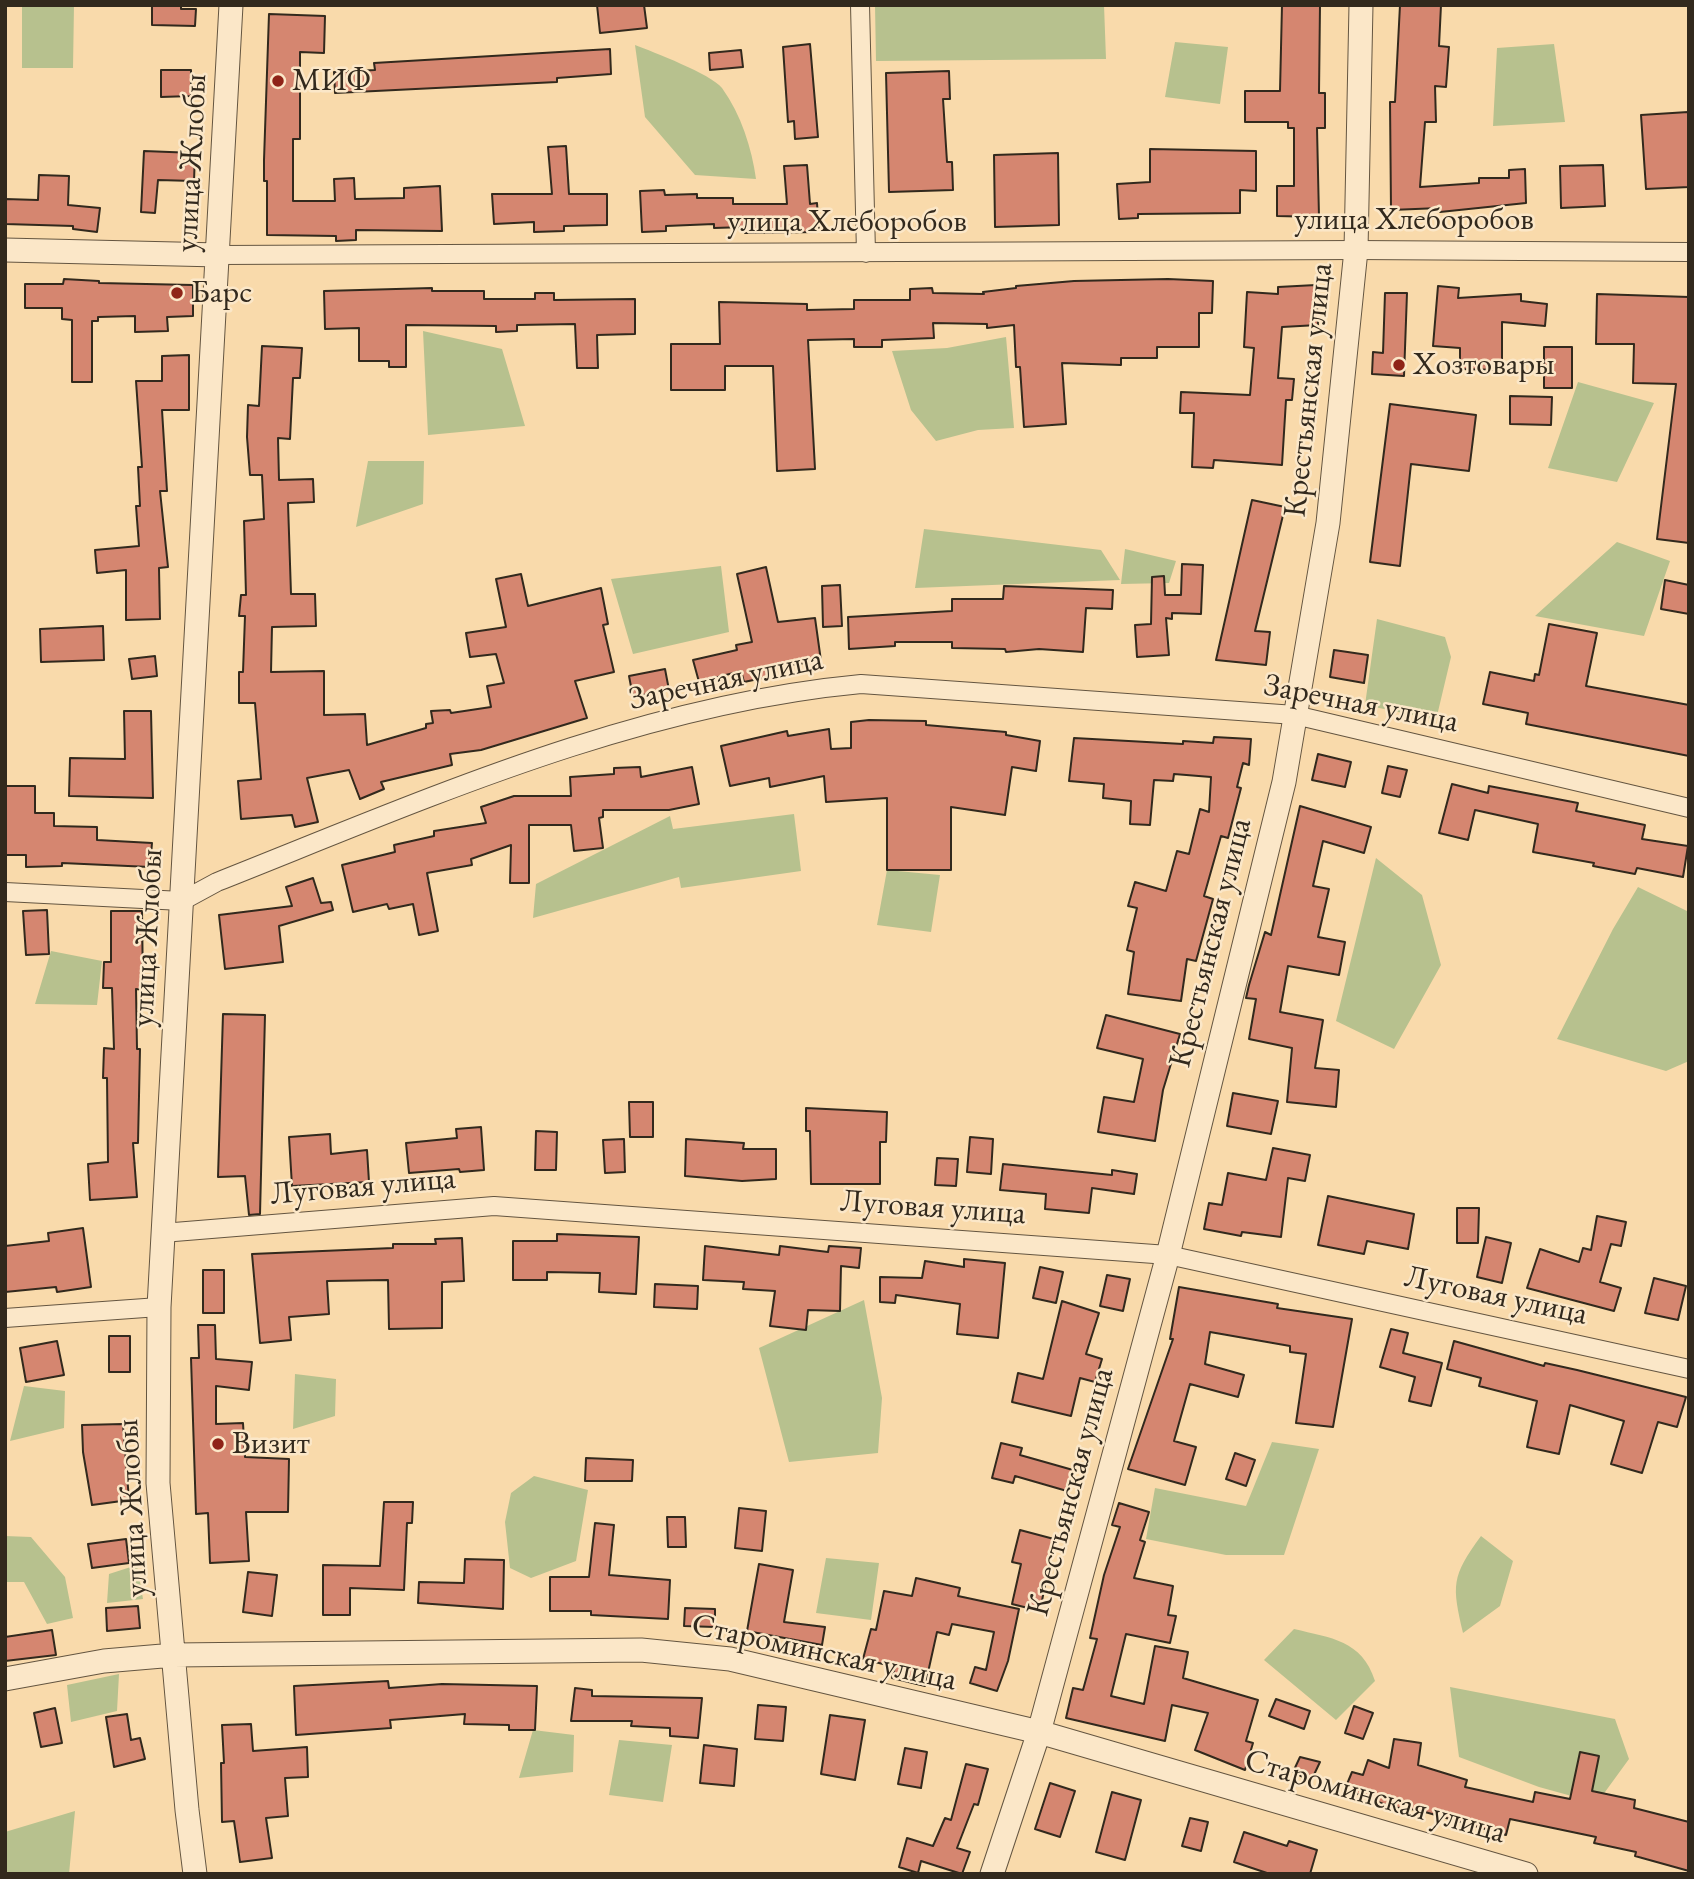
<!DOCTYPE html>
<meta charset="utf-8">
<style>
body{margin:0}
#map{position:relative;width:1694px;height:1879px;overflow:hidden;background:#f9daab;font-family:"EB Garamond",serif}
canvas{display:block}
.frame{position:absolute;inset:0;border:7px solid #32291d;pointer-events:none}
</style>
<div id="map">
<canvas width="1694" height="1879"></canvas>
<div class="frame"></div>
</div>
<script>
const g = document.querySelector('canvas').getContext('2d');
g.lineJoin = 'round';
function fillPath(path, color) { g.fillStyle = color; g.fill(path, 'evenodd'); }
function trace(path, color, width, dash) { g.strokeStyle = color; g.lineWidth = width; g.lineCap = dash ? 'butt' : 'round'; g.setLineDash(dash || []); g.stroke(path); }
function drawText(font, color, halo, rows, align = 'center') {
  g.font = font + ' "EB Garamond",serif'; g.lineWidth = 5; g.setLineDash([]); g.textBaseline = 'middle'; g.strokeStyle = halo; g.fillStyle = color; for (const [text, x, y, turn = 0] of rows) {
    g.save(); g.translate(x, y); g.rotate((+turn || 0) * Math.PI / 180); g.textAlign = isNaN(turn) ? turn : align; if (halo) g.strokeText(text, 0, 0); g.fillText(text, 0, 0); g.restore();
  }
}
fillPath(new Path2D(`
 M22 5H74L73 68H22Z
 M875 5H1104L1106 59 876 61Z
 M1175 42 1228 47 1220 104 1165 97Z
 M1554 44 1565 122 1493 126 1497 48Z
 M635 45C653 52 711 74 722 88 741 114 752 149 756 179L695 175 645 117Z
 M423 331 502 349 525 426 428 435Z
 M1006 337 1014 428 978 430 936 441 911 410 892 351 947 348Z
 M1578 382 1654 403 1617 482 1548 468Z
 M368 461H424L423 504 356 527Z
 M924 529 1101 550 1120 580 915 588Z
 M1617 542 1670 561 1644 636 1535 616Z
 M1125 549 1176 561 1169 583 1121 584Z
 M721 566 729 632 633 654 611 579Z
 M1377 619 1445 637 1451 657 1436 720 1365 705Z
 M794 814 801 871 681 888 679 877 533 918 536 884 670 816 673 829Z
 M1376 858 1422 895 1441 965 1394 1049 1336 1021Z
 M887 870 940 875 931 932 877 925Z
 M1638 887 1689 912V1061L1666 1071 1557 1039 1613 929Z
 M51 951 102 961 97 1005 35 1004Z
 M864 1300 882 1398 878 1453 789 1462 759 1348Z
 M295 1374 336 1379 335 1416 293 1429Z
 M24 1386 65 1391 64 1428 10 1441Z
 M1272 1442 1319 1449 1284 1555H1226L1146 1539 1155 1488 1246 1506Z
 M534 1476 588 1490 576 1561 531 1578 510 1568 505 1522 511 1493Z
 M5 1536 31 1537 65 1577 73 1618 47 1624 24 1582H5Z
 M1481 1536 1513 1561 1500 1606 1463 1633C1452 1585 1451 1577 1481 1536Z
 M826 1558 879 1563 871 1620 816 1613Z
 M137 1565 143 1599 107 1603 109 1574Z
 M1294 1629C1331 1638 1362 1640 1375 1681L1336 1720 1264 1660Z
 M119 1674 117 1711 71 1722 67 1685Z
 M1450 1687 1615 1719 1629 1759 1597 1803 1539 1787 1459 1757Z
 M533 1730 574 1735 573 1772 519 1778Z
 M619 1740 672 1745 663 1802 609 1795Z
 M75 1811 69 1874H5V1832Z`), '#b7c18e');
const building = new Path2D(`
 M152 5H181V9H196L195 26 152 25Z
 M597 5H644L647 28 600 33Z
 M1282 5H1320L1319 93H1325V128H1317L1319 217 1277 216V186H1294V128H1288V122H1245V91H1280Z
 M1400 5H1441L1439 46 1449 47 1446 87 1435 86 1436 122H1425L1420 187 1479 183V178H1509V170L1525 169 1526 203 1440 212V208L1391 210 1390 102H1395Z
 M269 14 325 16 324 53 300 52V139H293V201H335L334 179 354 178 355 199 404 198V188L440 186 442 231 356 230V240L336 241V236L267 235V181H264V160Z
 M810 44 818 137 795 139 794 121 788 122 783 47Z
 M610 49 611 74 557 78V82L335 93 334 72 375 70 374 63Z
 M741 50 743 67 710 70 709 53Z
 M161 70H191V96L161 97Z
 M949 71 950 99H943L947 162H952L953 190 889 192 886 73Z
 M1688 112 1689 187 1646 189 1641 115Z
 M566 146 569 194H607V225L564 226V231L534 232V222L494 224 492 194H552L548 147Z
 M1150 149 1256 151V191L1240 190V213L1138 214V218L1119 219 1117 184 1150 182Z
 M144 151 195 153 194 181 158 180 155 213 141 212Z
 M1058 153 1059 225 995 227 994 155Z
 M807 165 810 204 817 203 819 232 745 233V227L714 228V224L666 226V231L642 232 640 191 664 190 665 195 697 194V198H733V204H787L784 166Z
 M1603 165 1605 206 1561 208 1560 166Z
 M39 175 69 176 68 205 100 208 97 232 73 229V226L5 224V199L38 200Z
 M64 279 99 281V283L193 285V316L167 317 168 331 135 332V316L98 317V321H92V382H72V320L62 319V308H25V284H63Z
 M1168 279 1213 281 1212 313H1199V347H1157V358H1121V365L1062 363 1066 424 1024 427 1020 367H1016L1014 325 987 328V324L933 323 934 338 882 340V347H854V339L808 340 815 469 777 471 773 366H725V390H671V344H720L719 302 807 304V310L854 309V300H910V289L932 288 933 293 984 294 983 292 1016 288V286L1074 281Z
 M1316 285 1318 325 1282 327 1278 378 1294 379 1292 400H1286L1282 465 1214 460 1213 468 1192 467 1194 413H1180L1181 392 1250 395 1254 348 1244 347 1247 292 1278 294V287Z
 M1438 286 1459 288 1458 298 1521 294V301L1547 304 1545 326 1502 322V370L1460 369V348L1433 346Z
 M432 288V291H484V299H535V293H554V300L635 299V334L597 335 598 368H577L575 324 517 325V331L496 332V326L406 325V367H389V361H359V328L325 329 324 291Z
 M1385 293H1407L1404 376 1372 374 1373 352 1383 353Z
 M1597 294 1689 297V543L1657 539 1676 384 1633 383 1634 344H1596Z
 M262 346 302 348 300 378H293L290 439 278 438 279 480 313 479 314 502 288 503 291 594H315L316 626 272 627 271 672 324 671V715L365 714 367 745 426 728V724L433 723 431 711 450 710 451 713 491 707 487 686 504 683 496 654 470 657 466 633 506 627 496 579 521 574 528 606 601 588 608 624 603 625 614 672 575 681 587 718 481 750 450 754 452 765 381 782 384 789 360 799 349 770 307 778 318 822 295 827 292 815 241 819 238 781 261 779 255 703H239V672H243L245 616H239L241 595H246L244 521 264 519 262 475H250L247 437 248 405 259 406Z
 M1544 347H1572V388H1544Z
 M189 355V410H162L167 491H160L168 567 159 568 160 619 126 620V570L97 573 95 550 139 546 136 506H140L138 467H142L136 381H162V356Z
 M1510 396 1552 397 1551 425 1510 424Z
 M1390 404 1476 415 1469 471 1411 464 1400 566 1370 562Z
 M1252 500 1285 507 1255 631 1270 632 1266 665 1216 660Z
 M1182 564 1203 565 1201 614 1172 613V619L1166 618 1169 655 1137 657 1135 625 1151 624 1152 577 1164 576 1165 595H1181Z
 M766 567 778 622 815 618 821 661 775 667 777 675 744 682 741 671 699 682 693 660 737 650 736 645 752 642 737 574Z
 M1665 580 1689 585V614L1661 609Z
 M840 585 842 626 823 627 822 586Z
 M1004 586 1113 590 1112 609 1086 608 1083 652 1039 649 1006 652 1005 649 952 648V642H895V646L849 649 848 617 952 611V599H1003Z
 M1549 624 1597 633 1586 686 1689 705V756L1526 724 1528 713 1483 704 1490 672 1534 681 1535 674 1539 675Z
 M103 626 104 660 41 662 40 629Z
 M1334 650 1368 655 1364 683 1330 677Z
 M155 656 157 676 132 679 129 659Z
 M665 669 669 690 633 697 629 676Z
 M124 711H151L153 798 69 796 70 758 125 759Z
 M869 720 926 721V725L1006 732V735L1040 741 1036 771 1012 767 1005 815 951 807V870H887V798L826 802 824 776 770 787 769 778 730 786 721 746 787 731 788 736 829 729 831 749 851 748V722Z
 M1214 737 1251 739 1249 765 1243 763 1237 787 1241 788 1228 838 1221 836 1204 896 1213 899 1196 961 1187 959 1181 1001 1128 994 1134 952 1127 950 1137 908 1128 906 1135 882 1166 891 1177 851 1189 854 1200 809 1209 812 1211 777 1174 774 1173 781 1154 780 1150 825 1130 824 1131 801 1103 798 1104 784 1069 781 1074 738 1183 744V741L1213 743Z
 M1318 754 1351 762 1345 787 1312 780Z
 M1388 766 1407 770 1400 797 1382 793Z
 M640 767 641 777 692 767 699 804 669 810H603V817L599 818 603 848 574 851 571 825H529V883H510L511 845 471 859 472 865 427 873 438 931 419 935 413 904 389 909 387 904 353 912 342 865 395 852 394 845 434 836V831L486 823 481 807 514 796H571L570 777 614 774V768Z
 M1452 784 1488 793 1489 786 1578 803 1576 811 1645 825 1642 839 1688 846 1683 877 1637 868 1635 874 1593 866 1594 863 1533 852 1538 824 1475 810 1468 840 1439 833Z
 M5 786H35V813H54V826L97 827V840L152 843 150 867 62 863V866L26 867V855H5Z
 M1300 806 1371 827 1364 853 1323 841 1313 886 1329 889 1318 937 1345 942 1339 975 1288 966 1280 1012 1323 1020 1315 1068 1339 1070 1336 1107 1287 1102 1292 1048 1249 1039 1256 999 1246 998 1249 985 1265 932 1271 935Z
 M313 878 321 903 331 902 333 910 279 926 283 962 225 969 219 915 292 906 286 887Z
 M47 910 49 954 26 955 23 911Z
 M111 911H142L143 990 136 989 137 1049H140L138 1143H133L137 1197 90 1200 88 1164 108 1162 107 1078H103L104 1048 114 1049 112 988H103L104 962H111Z
 M223 1014 265 1015 260 1214 249 1215 245 1176 218 1177Z
 M1106 1015 1180 1034 1163 1090 1155 1141 1098 1132 1104 1097 1134 1102 1143 1059 1097 1048Z
 M1233 1093 1278 1101 1271 1134 1227 1126Z
 M629 1102H653V1137H630Z
 M806 1108 887 1112 886 1142H880V1184H811L810 1131H806Z
 M481 1127 484 1170 460 1172 459 1169 409 1173 406 1143 457 1138 456 1129Z
 M536 1131 557 1132 556 1170H535Z
 M330 1134 331 1154 367 1150 369 1182 292 1186 289 1137Z
 M970 1137 993 1139 991 1174 967 1172Z
 M624 1139 625 1172 605 1173 603 1140Z
 M686 1139 744 1143 743 1149H776V1179L742 1181 685 1176Z
 M1273 1148 1310 1155 1305 1181 1288 1178 1281 1237 1242 1232 1241 1236 1204 1229 1209 1203 1222 1205 1228 1173 1266 1180Z
 M937 1158 958 1159 956 1186 935 1185Z
 M1003 1164 1112 1175V1170L1137 1174 1134 1194 1092 1188 1089 1213 1045 1209 1046 1194 1000 1190Z
 M1328 1196 1414 1214 1408 1249 1367 1241 1364 1254 1318 1245Z
 M1457 1208H1479L1478 1243H1457Z
 M1597 1216 1626 1222 1621 1246 1611 1244 1600 1282 1621 1288 1614 1311 1527 1288 1540 1249 1579 1262 1583 1248 1591 1250Z
 M83 1228 91 1287 57 1292 56 1287 5 1292V1246L49 1241 48 1233Z
 M557 1234 639 1237 636 1294 599 1292 600 1273 547 1272V1280H513V1241H557Z
 M1486 1237 1511 1243 1502 1283 1477 1277Z
 M462 1238 464 1281 442 1282V1328L389 1329 388 1280 327 1281 329 1314 289 1317 291 1340 260 1343 252 1254 393 1248V1244H436L435 1239Z
 M705 1246 779 1255 780 1246 828 1252 829 1246 861 1248 859 1268 841 1266 840 1311 808 1310 806 1330 770 1326 775 1291 743 1289 744 1282 703 1280Z
 M964 1259 1005 1263 998 1338 957 1334 960 1304 896 1295 895 1303 880 1302V1277L922 1278 925 1261 964 1267Z
 M1040 1267 1063 1272 1056 1303 1033 1298Z
 M203 1270H224V1313H203Z
 M1107 1275 1130 1279 1123 1311 1100 1306Z
 M1654 1278 1686 1286 1678 1320 1645 1313Z
 M655 1284 698 1286 697 1309 654 1307Z
 M1179 1287 1278 1304 1277 1308 1352 1319 1333 1427 1296 1423 1306 1354 1290 1352V1346L1210 1332 1205 1364 1244 1375 1238 1397 1190 1384 1174 1441 1196 1447 1185 1485 1128 1469 1173 1339H1170Z
 M1062 1301 1099 1313 1086 1354 1102 1359 1095 1382 1080 1378 1071 1416 1012 1402 1018 1373 1043 1379Z
 M198 1325H215L216 1359 252 1362 249 1390 216 1386V1424L243 1423 245 1457 289 1459 288 1512H246L249 1561 210 1563 208 1513 196 1514 191 1358H199Z
 M1391 1329 1408 1333 1403 1353 1442 1363 1431 1406 1409 1401 1415 1377 1380 1367Z
 M109 1336H130V1372H109Z
 M57 1341 64 1375 26 1382 20 1348Z
 M1454 1341 1544 1366 1545 1363 1577 1370 1686 1397 1677 1427 1658 1422 1642 1473 1611 1464 1624 1421 1570 1405 1559 1454 1527 1447 1537 1401 1479 1386 1481 1378 1447 1369Z
 M123 1424 129 1500 92 1505 83 1452 82 1425Z
 M1001 1443 1022 1448 1020 1455 1073 1470 1067 1491 1015 1476 1013 1483 992 1478Z
 M1235 1453 1255 1460 1246 1486 1226 1479Z
 M586 1458 633 1460 632 1481H585Z
 M384 1502H413L412 1523H407L404 1590 350 1588V1615H323V1565L380 1566Z
 M1119 1503 1149 1512 1140 1540 1145 1542 1134 1578 1173 1586 1168 1615 1176 1616 1170 1643 1126 1634 1111 1696 1144 1704 1155 1646 1188 1652 1183 1678 1258 1700 1246 1741 1253 1743 1245 1770 1195 1750 1208 1713 1172 1705 1165 1741 1066 1718 1073 1688 1083 1690 1097 1639 1090 1638 1104 1575 1120 1527 1112 1525Z
 M739 1508 766 1511 762 1551 735 1548Z
 M667 1517H685L686 1547H668Z
 M595 1523 614 1525 609 1575 670 1580 668 1619 591 1615V1611H550V1577H589Z
 M1020 1530 1054 1539 1040 1611 1012 1604 1021 1564 1012 1562Z
 M126 1539 129 1563 92 1568 88 1544Z
 M465 1559 504 1560 503 1609 418 1603 419 1582 464 1583Z
 M759 1564 793 1570 784 1622 825 1627 822 1645 747 1631Z
 M248 1572 277 1575 272 1616 243 1612Z
 M916 1578 960 1588 958 1596 1019 1609 1008 1661 997 1691 970 1683 975 1667 986 1670 994 1632 952 1624 949 1635 937 1632 925 1686 892 1678 895 1667 863 1659 871 1629 876 1630 884 1591 912 1596Z
 M138 1606 140 1628 107 1631 106 1608Z
 M685 1608 715 1609V1627L684 1626Z
 M52 1630 56 1655 5 1661V1637Z
 M388 1681 389 1688 442 1684 537 1686 535 1730H509V1725L464 1724 465 1714 390 1720 391 1728 296 1735 294 1686Z
 M575 1688 592 1690V1696L702 1698 698 1738 670 1736V1728L631 1726 632 1721H571Z
 M1276 1699 1310 1711 1304 1729 1269 1716Z
 M758 1705 786 1707 783 1741 755 1739Z
 M1354 1706 1373 1713 1363 1739 1345 1733Z
 M55 1708 62 1743 41 1747 34 1713Z
 M127 1714 131 1740 140 1738 145 1759 114 1767 106 1717Z
 M830 1715 865 1720 855 1780 821 1774Z
 M251 1724 253 1751 307 1747 308 1777 285 1778 288 1816 266 1818 272 1858 240 1862 234 1821 222 1822 221 1763H224L222 1725Z
 M1394 1739 1421 1743 1418 1765 1467 1780 1465 1787 1533 1802 1535 1792 1570 1799 1580 1752 1599 1756 1592 1791 1635 1800 1634 1808 1689 1822V1871L1635 1856 1636 1852 1594 1843 1596 1837 1510 1819 1506 1835 1418 1810 1391 1807 1345 1789 1352 1772 1363 1775 1368 1760 1389 1768Z
 M704 1745 737 1749 734 1786 700 1783Z
 M905 1748 927 1752 921 1788 898 1784Z
 M1300 1757 1320 1762 1311 1781 1293 1772Z
 M966 1764 988 1769 978 1805 974 1804 957 1848 970 1852 962 1874 921 1861 918 1873 899 1867 907 1838 933 1846 945 1818 951 1820Z
 M1050 1783 1075 1791 1060 1837 1035 1829Z
 M1112 1792 1141 1800 1125 1860 1096 1852Z
 M1190 1818 1208 1822 1201 1851 1182 1846Z
 M1244 1832 1287 1846 1289 1841 1317 1850 1310 1874H1270L1234 1862Z`);
fillPath(building, '#d58670');
trace(building, '#32291d', 2);
const minor = new Path2D(`
 M860 5 866 253
 M219 255 1356 250 1689 252
 M5 892 182 901 217 882C424 800 636 705 861 684L1295 715 1689 808
 M162 1233 494 1206 1168 1255 1689 1369
 M5 1318 159 1307`);
const tertiary = new Path2D(`
 M5 250 219 255
 M5 1679 104 1661 174 1655 641 1650 730 1659 1039 1732 1526 1874
 M195 1874 187 1810 158 1483 159 1307 231 5
 M992 1874 1039 1732 1168 1255 1284 782 1328 523 1356 250 1361 5`);
trace(minor, '#645540', 20);
trace(tertiary, '#645540', 25);
trace(minor, '#fbe7c8', 18);
trace(tertiary, '#fbe7c8', 23);
for (const [x, y, r, color] of [
 [278,81,7,"#8f2418"],
 [177,293,7,"#8f2418"],
 [1399,365,7,"#8f2418"],
 [218,1444,7,"#8f2418"]
]) { const dot = new Path2D(); dot.arc(x, y, r, 0, 2 * Math.PI); g.fillStyle = color; g.fill(dot); trace(dot, '#fbe7c8', 2.5); }
drawText('32px', '#32291d', '#fbe7c8', [
 ["МИФ",292,81],
 ["Барс",191,293],
 ["Хозтовары",1413,365],
 ["Визит",232,1444]
], 'left');
drawText('32px', '#32291d', '#fbe7c8', [
 ["улица Жлобы",192,163,-87],
 ["улица Хлеборобов",1414,220],
 ["улица Хлеборобов",847,222],
 ["Крестьянская улица",1309,390,-84],
 ["Заречная улица",726,680,-12],
 ["Заречная улица",1361,704,11],
 ["улица Жлобы",148,938,-87],
 ["Крестьянская улица",1211,943,-76],
 ["Луговая улица",363,1187,-5],
 ["Луговая улица",933,1208,4],
 ["Луговая улица",1496,1296,12],
 ["Крестьянская улица",1071,1492,-75],
 ["улица Жлобы",133,1508,-93],
 ["Староминская улица",824,1653,12],
 ["Староминская улица",1375,1797,16]
]);
</script>
